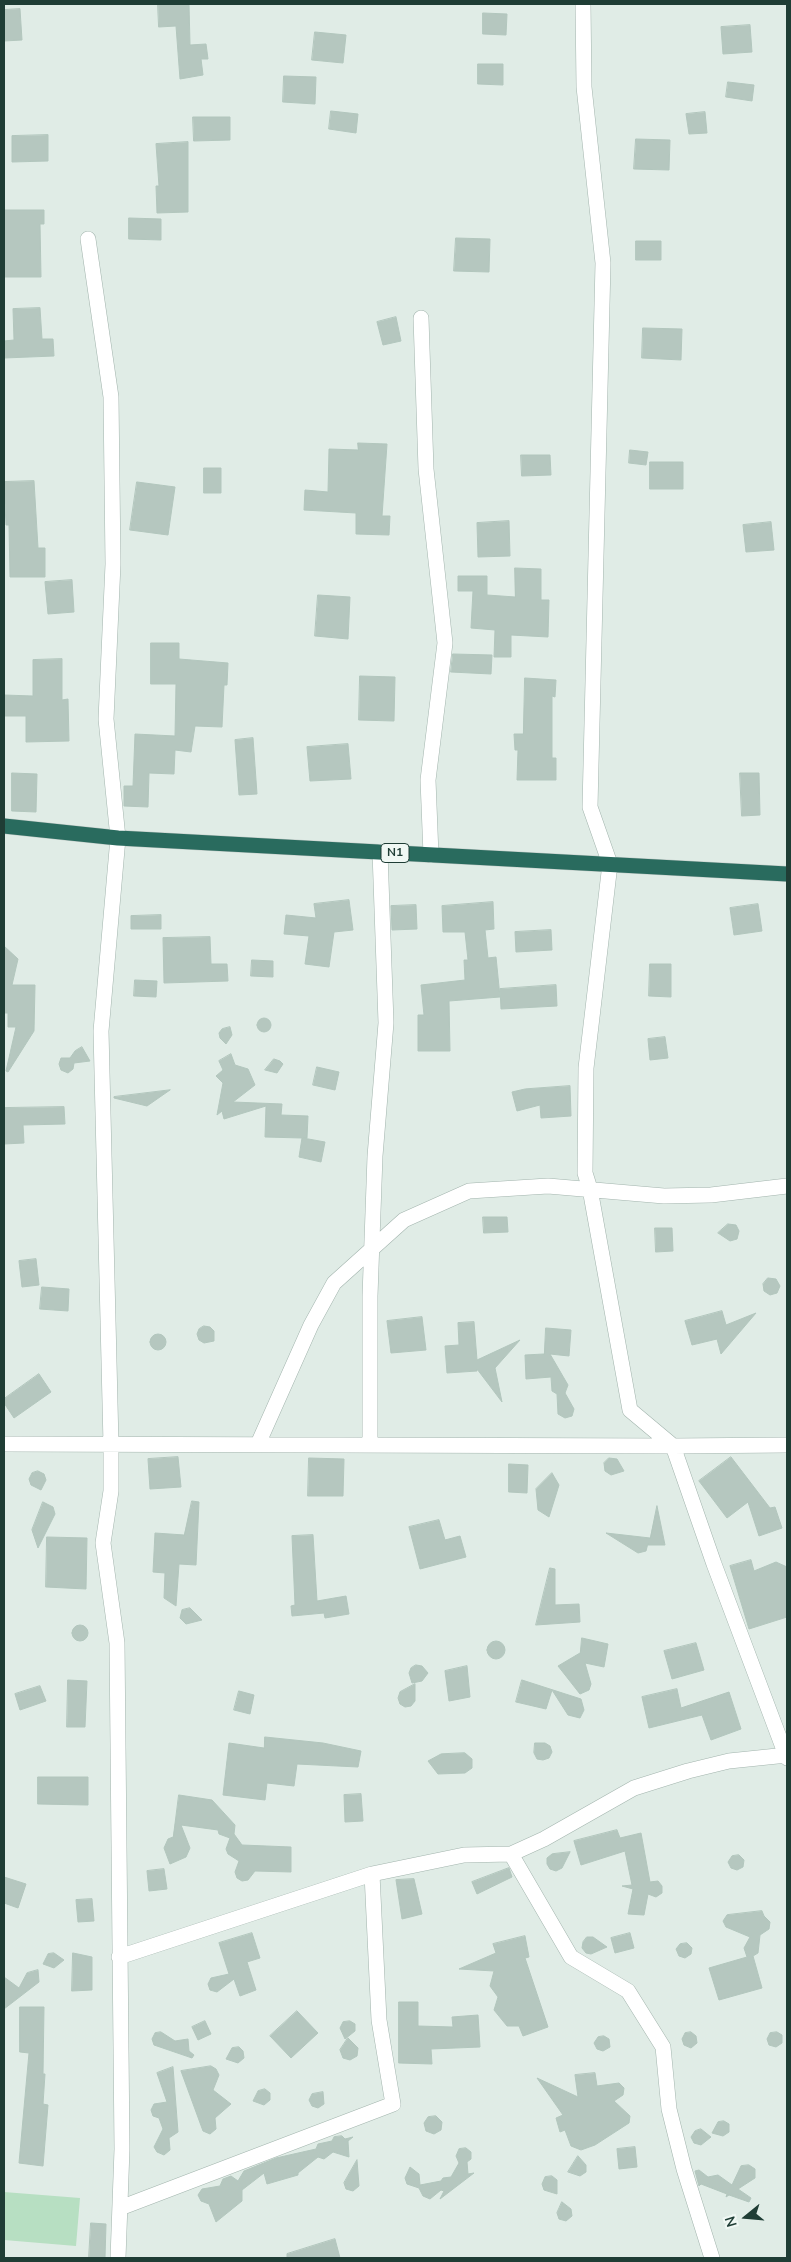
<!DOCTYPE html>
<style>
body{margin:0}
#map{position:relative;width:791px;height:2262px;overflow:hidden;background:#e0ece6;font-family:"Nunito Sans",sans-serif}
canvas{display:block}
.frame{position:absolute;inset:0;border:5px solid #1f3d35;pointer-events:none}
.north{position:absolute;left:721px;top:2192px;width:50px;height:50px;-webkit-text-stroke:4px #f0f8f4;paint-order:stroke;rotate:253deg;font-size:14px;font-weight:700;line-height:20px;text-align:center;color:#1f3d35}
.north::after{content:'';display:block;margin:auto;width:18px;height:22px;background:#1f3d35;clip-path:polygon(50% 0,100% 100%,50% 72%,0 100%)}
</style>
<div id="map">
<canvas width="791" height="2262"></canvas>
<div class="frame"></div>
<div class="north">N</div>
</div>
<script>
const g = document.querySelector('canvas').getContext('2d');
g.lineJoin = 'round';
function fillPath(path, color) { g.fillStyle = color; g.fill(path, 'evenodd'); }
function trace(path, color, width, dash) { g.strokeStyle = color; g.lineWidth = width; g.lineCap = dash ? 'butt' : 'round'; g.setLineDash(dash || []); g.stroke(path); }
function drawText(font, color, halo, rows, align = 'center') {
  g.font = font + ' "Nunito Sans",sans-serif'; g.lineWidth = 4.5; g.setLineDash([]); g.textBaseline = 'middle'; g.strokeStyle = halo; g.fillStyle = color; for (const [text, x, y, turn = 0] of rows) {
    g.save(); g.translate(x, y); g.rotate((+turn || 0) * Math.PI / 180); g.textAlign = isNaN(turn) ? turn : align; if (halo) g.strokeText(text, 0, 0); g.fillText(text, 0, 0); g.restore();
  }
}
fillPath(new Path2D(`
 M4 2192 80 2198 76 2246 4 2240Z`), '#b7dfc2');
const building = new Path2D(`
 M158 4H189L190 45 206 44 208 59H201L203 75 180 79 176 26 159 27Z
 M20 9 22 40 4 41V10Z
 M483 13 507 14 506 35 483 34Z
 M750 25 752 52 723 54 721 27Z
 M315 32 346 35 343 63 312 60Z
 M478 64H503V85L478 84Z
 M284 76 316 77 315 104 283 102Z
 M728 82 754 85 752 101 726 97Z
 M331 111 358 114 356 133 329 129Z
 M705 112 707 133 689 134 686 114Z
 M193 117H230V140L194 141Z
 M48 135V161L12 162V136Z
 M636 139 670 140 669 170 634 169Z
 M188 142V212L157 213 156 186H159L156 144Z
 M4 210H44V224H40L41 277H4Z
 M129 218 161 219V240L129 239Z
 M456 238 490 239 489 272 454 271Z
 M636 241H661V260H636Z
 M40 308 42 339H53L54 356 4 358V341L14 340 13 309Z
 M396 317 401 341 383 345 377 322Z
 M643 328 682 329 681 360 642 358Z
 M358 443 387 444 382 516H390L389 535 356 534V513L304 510 305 490 328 492 329 449 358 450Z
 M630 450 648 452 646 465 629 463Z
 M521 455H550L551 475 522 476Z
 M650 462H683V489H650Z
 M204 468H221V493H204Z
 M34 481 38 548H45V577H10L9 525H6L4 482Z
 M137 482 175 487 168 535 130 530Z
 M509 521 510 556 478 557 477 523Z
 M771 522 774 550 746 552 743 525Z
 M515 568 541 569V600H549L548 637 511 635V657H494L495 630 471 628 473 591H458V576H487V595L515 597Z
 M72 580 74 612 48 614 45 582Z
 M318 595 350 597 348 639 315 636Z
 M151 643H179V659L228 663 227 685H224L222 727 195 726 191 752 175 750 174 774 149 773 148 807 124 806V786H133L135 734 175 736 176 684H151Z
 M453 654 492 655 491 674 451 672Z
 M62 659V700L68 699 69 741 26 742V716H4V695L33 696V660Z
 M360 676 395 677 394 721 359 720Z
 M525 678 556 680 555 697 552 696V758H556V780H517L518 750H515L514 734H523Z
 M253 738 257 794 239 795 235 740Z
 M348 744 351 779 310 781 307 747Z
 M12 773 37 774 36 812 12 811Z
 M740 773H759L760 815 742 816Z
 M349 900 353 930 334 932 329 967 305 964 309 936 284 934 286 915 316 918 314 904Z
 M493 902 494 929 485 930 488 958 496 957 500 997 449 1001 450 1051H418V1015H424L421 985 465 980 464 960H468L465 932H443L442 906Z
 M758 904 762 931 734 935 730 908Z
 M416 905 417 929 392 930 391 906Z
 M161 915V929H131V916Z
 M551 930 552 950 516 952 515 932Z
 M210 937 211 964H227L228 981 164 983 163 938Z
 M4 946 18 959 12 985H35L34 1031 8 1072 6 1071 16 1027H8V1013H4Z
 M252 960 273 961V977L251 976Z
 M650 964H671V997L649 996Z
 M135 980 157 981 156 997 134 996Z
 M556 985 557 1006 501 1009 500 989Z
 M257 1025a7 7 0 1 1 14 0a7 7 0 1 1-14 0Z
 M230 1027 232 1035 226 1044 220 1038 219 1033 222 1029Z
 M665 1037 668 1058 650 1060 648 1039Z
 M82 1047 90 1061 74 1063 73 1069 68 1073 61 1070 59 1064 61 1058H70L75 1051Z
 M231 1054 235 1065 248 1069 255 1085 233 1102 282 1104 281 1115 308 1116 307 1138H303L325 1142 321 1162 299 1157 302 1138 265 1137 266 1106 224 1119 222 1111 217 1115 223 1083 216 1076 223 1070 219 1061Z
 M274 1059 280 1061 283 1064 277 1073 265 1070Z
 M317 1067 339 1072 335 1090 313 1085Z
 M570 1086 571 1116 541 1118 540 1105 517 1111 512 1092 525 1089Z
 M170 1090 147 1106 114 1098V1097Z
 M64 1107 65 1124 23 1125 24 1143 4 1144V1108Z
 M483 1217H507L508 1232 484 1233Z
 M728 1224 736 1225 739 1231 737 1239 730 1241 718 1233Z
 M655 1228H672L673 1251 656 1252Z
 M36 1259 39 1285 22 1287 19 1261Z
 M768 1278 776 1279 780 1286 777 1293 770 1295 764 1291 763 1284Z
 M42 1287 69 1289 68 1311 40 1309Z
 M722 1311 726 1325 756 1313 721 1354 717 1339 692 1345 685 1321Z
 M422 1317 426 1350 391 1353 387 1321Z
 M474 1322 477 1360 520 1340 495 1368 502 1402 477 1369V1371L447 1373 445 1346 459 1345 458 1323Z
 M204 1326 210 1327 214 1331V1341L204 1343 199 1340 197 1334 199 1329Z
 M546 1328 571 1330 569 1356 550 1354 568 1385 565 1393 574 1409 572 1416 565 1418 558 1414 557 1394 552 1391 551 1377 526 1379 525 1355 544 1354Z
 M150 1342a8 8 0 1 1 16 0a8 8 0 1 1-16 0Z
 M39 1374 51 1392 14 1418 4 1403V1399Z
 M178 1457 181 1487 150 1489 148 1459Z
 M731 1457 770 1508 775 1507 782 1528 759 1536 748 1502 727 1518 699 1481Z
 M309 1458 344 1459 343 1496H308Z
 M609 1458 617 1459 624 1471 611 1475 605 1471 604 1463Z
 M509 1464 528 1465 527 1493 509 1492Z
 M38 1471 44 1474 46 1480 41 1490 31 1485 29 1479 32 1473Z
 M552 1473 559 1485 549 1517 538 1510 536 1489Z
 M192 1501 199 1502 196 1565 179 1564 176 1606 164 1598 165 1573 153 1572 155 1533 184 1535Z
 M43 1502 53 1507 55 1514 38 1548 32 1530Z
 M657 1506 665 1545H648V1543L646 1551 638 1553 606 1533 650 1538Z
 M439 1520 445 1540 460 1536 466 1557 420 1569 409 1527Z
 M313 1535 317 1601 346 1596 349 1614 325 1618 324 1613 292 1616 291 1606 295 1605 292 1536Z
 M47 1537 87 1538 86 1589 46 1587Z
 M751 1560 754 1571 776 1562 787 1567V1617L749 1629 730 1566Z
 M550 1568 555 1569V1605L579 1604 580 1622 536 1625Z
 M190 1608 202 1620 186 1624 180 1618 182 1610Z
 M72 1633a8 8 0 1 1 16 0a8 8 0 1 1-16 0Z
 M582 1638 608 1644 604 1667 585 1663 591 1684 589 1690 580 1694 558 1666 580 1653Z
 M487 1650a9 9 0 1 1 18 0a9 9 0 1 1-18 0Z
 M696 1643 704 1670 672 1679 664 1651Z
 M416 1665 422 1666 428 1673 422 1681 412 1683 409 1673 411 1668Z
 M467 1666 470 1697 449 1701 445 1671Z
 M68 1680 87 1681 85 1727H67Z
 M522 1680 581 1699 584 1710 580 1718 568 1715 552 1690 546 1709 516 1702Z
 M415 1684V1701L411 1706 405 1707 400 1704 398 1698 400 1692Z
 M40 1686 46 1701 20 1710 15 1694Z
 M677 1689 681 1708 729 1692 741 1729 711 1740 702 1715 649 1728 642 1697Z
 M239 1691 254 1695 250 1714 234 1710Z
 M265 1737 323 1743 361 1751 358 1767 297 1764 294 1786 267 1783 265 1800 223 1795 229 1743 264 1748Z
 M535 1743H545L550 1746 552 1752 549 1758 543 1760 537 1759 534 1753Z
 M465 1753 472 1759V1768L465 1773 438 1774 428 1761 441 1754Z
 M38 1777H88V1805L38 1804Z
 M361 1794 363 1821 345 1822 344 1795Z
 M179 1795 212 1800 235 1825 234 1834 242 1845 291 1847V1872L255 1871 248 1880 242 1881 237 1878 235 1872 239 1861 228 1854 226 1849 230 1838 219 1834 218 1830 181 1825 190 1848 186 1857 170 1864 164 1848 168 1839 173 1837Z
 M617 1830 620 1838 641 1833 650 1882 658 1881 662 1886V1893L656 1897 648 1894 644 1915 628 1914 633 1889 622 1886 632 1885 625 1851 581 1865 574 1841Z
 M570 1852 562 1868 556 1871 550 1869 547 1864V1858L552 1854Z
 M739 1855 744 1860 743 1867 737 1870 731 1868 728 1862 732 1856Z
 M509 1868 512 1877 477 1894 472 1882Z
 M164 1869 167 1889 149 1891 147 1871Z
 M4 1877 26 1884 18 1908 4 1903Z
 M414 1879 422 1914 402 1919 396 1880Z
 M92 1899 94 1921 78 1922 76 1900Z
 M762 1911 764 1916 770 1922 769 1929 760 1935 758 1953 753 1956 762 1988 719 2000 709 1968 747 1957 744 1948 750 1937 726 1927 723 1921 727 1915Z
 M252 1933 260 1958 247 1962 256 1990 240 1996 234 1979 217 1992 210 1990 208 1984 211 1978 229 1974 219 1943Z
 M630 1933 634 1948 615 1953 611 1938Z
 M525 1936 529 1957 525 1958 548 2027 523 2036 519 2026H507L494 2010 498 1997 490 1986 494 1971 459 1969 496 1953 493 1944Z
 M587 1937H593L607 1947 591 1954 586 1953 582 1948 583 1942Z
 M687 1943 692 1948 691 1954 685 1958 679 1956 676 1949 680 1944Z
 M54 1953 64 1960 54 1968 43 1964 48 1954Z
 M73 1953 92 1957V1990L72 1991Z
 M38 1970 39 1982 4 2009V1977L19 1988 27 1973Z
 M399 2002H418V2026L453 2027 452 2017 478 2015 480 2047 431 2049 432 2064 399 2063Z
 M20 2007H44L43 2074H45L43 2104 48 2105 43 2166 19 2163 29 2053 20 2052Z
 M297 2011 318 2033 291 2058 270 2036Z
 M205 2021 211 2034 198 2040 192 2027Z
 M350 2021 355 2024V2031L345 2039 340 2028 343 2022Z
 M161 2032 175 2041 188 2039 189 2051 194 2055 192 2058 154 2045 152 2039 155 2033Z
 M691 2032 696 2036 697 2043 691 2048 684 2045 682 2039 685 2033Z
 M777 2032 782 2035V2043L776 2047 769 2045 767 2039 770 2033Z
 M604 2036 609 2039 610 2047 603 2051 597 2049 594 2043 598 2037Z
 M348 2038 358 2048 357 2056 350 2060 343 2058 340 2050Z
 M239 2047 243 2051 244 2058 238 2063 226 2059 232 2048Z
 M211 2066 216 2069 219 2075 213 2090 231 2104 215 2118 216 2129 210 2134 203 2131 181 2071Z
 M173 2067 178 2132 169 2138 170 2150 164 2155 157 2152 154 2147 163 2129 159 2118 153 2116 151 2110 154 2104 167 2102 157 2073Z
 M595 2073 597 2086 619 2083 624 2088 623 2095 614 2101 630 2116 629 2123 595 2145 581 2150 571 2146 565 2130 560 2132 556 2118 563 2115 537 2078 578 2097 575 2075Z
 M265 2089 270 2093V2100L264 2105 253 2101 258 2091Z
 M323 2092 324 2104 318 2108 312 2106 309 2100 312 2094Z
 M436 2116 442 2122 441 2130 434 2134 426 2131 424 2123 428 2117Z
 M724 2121 729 2124V2132L723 2136 712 2133 718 2122Z
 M701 2129 711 2137 701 2145 694 2143 691 2137 695 2131Z
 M342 2136 345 2139 353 2137 348 2141 349 2157 333 2152 324 2159 318 2157 298 2173V2175L267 2184 264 2173 242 2190V2201L216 2222 209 2204 201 2201 198 2195 202 2189 220 2186 223 2179 231 2176 238 2181 244 2171 276 2158 316 2149 318 2144 332 2141 334 2137Z
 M635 2147 637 2167 619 2169 617 2149Z
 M466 2148 471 2152V2159L467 2162 468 2174 474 2173 440 2199 444 2191 441 2190 430 2199 423 2196 419 2188 407 2184 405 2178 410 2167 419 2174 420 2185 441 2181 443 2178 451 2177 459 2163 456 2156 459 2149Z
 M578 2156 586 2165V2172L580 2176 568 2172Z
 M357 2160 359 2186 353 2191 346 2189 344 2183Z
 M749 2165 755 2169V2178L738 2189 751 2198 749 2202 729 2195 726 2197 727 2194 701 2184 699 2186 695 2171 699 2170 708 2177 718 2175 732 2185 741 2166Z
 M552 2176 557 2180V2194L544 2190 542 2184 545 2177Z
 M562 2202 571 2209 572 2216 566 2221 559 2219 557 2213Z
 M91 2223 106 2224 105 2258H89Z
 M335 2239 340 2258H287V2254Z`);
fillPath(building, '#b5c7bf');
trace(building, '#b2c6bd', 1);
const street = new Path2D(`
 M583 4 584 87 603 263 590 807 610 864 586 1068 585 1173 590 1189 630 1410 673 1446 714 1564 787 1758
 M88 239 111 397 113 564 106 719 118 838 101 1031 111 1444V1491L103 1543 117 1643 122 2149 118 2258
 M421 318 426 469 445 643 428 780 431 855
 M4 1444 673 1446 787 1445
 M258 1444 311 1325 334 1283 404 1220 469 1191 548 1186 664 1196 711 1195 787 1186
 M370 1445V1296L375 1156 386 1023 380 852
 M511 1854 571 1957 628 1991 663 2047 669 2109 684 2169 712 2258
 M119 1957 372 1874 464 1855 511 1854 544 1839 634 1788 688 1771 729 1761 787 1755
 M120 2208 393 2104 379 2020 372 1874`);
const highway = new Path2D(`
 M4 826 118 838 787 874`);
trace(street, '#a2b4ad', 16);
trace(highway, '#c0c9c6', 16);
trace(street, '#fff', 15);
trace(highway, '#296b5e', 15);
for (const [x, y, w] of [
 [395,853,28]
]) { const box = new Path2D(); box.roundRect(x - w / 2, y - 9.5, w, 19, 4); g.fillStyle = '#f0f8f4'; g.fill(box); trace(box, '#1f3d35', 1); }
drawText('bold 12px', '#1f3d35', null, [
 ["N1",395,853]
]);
</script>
